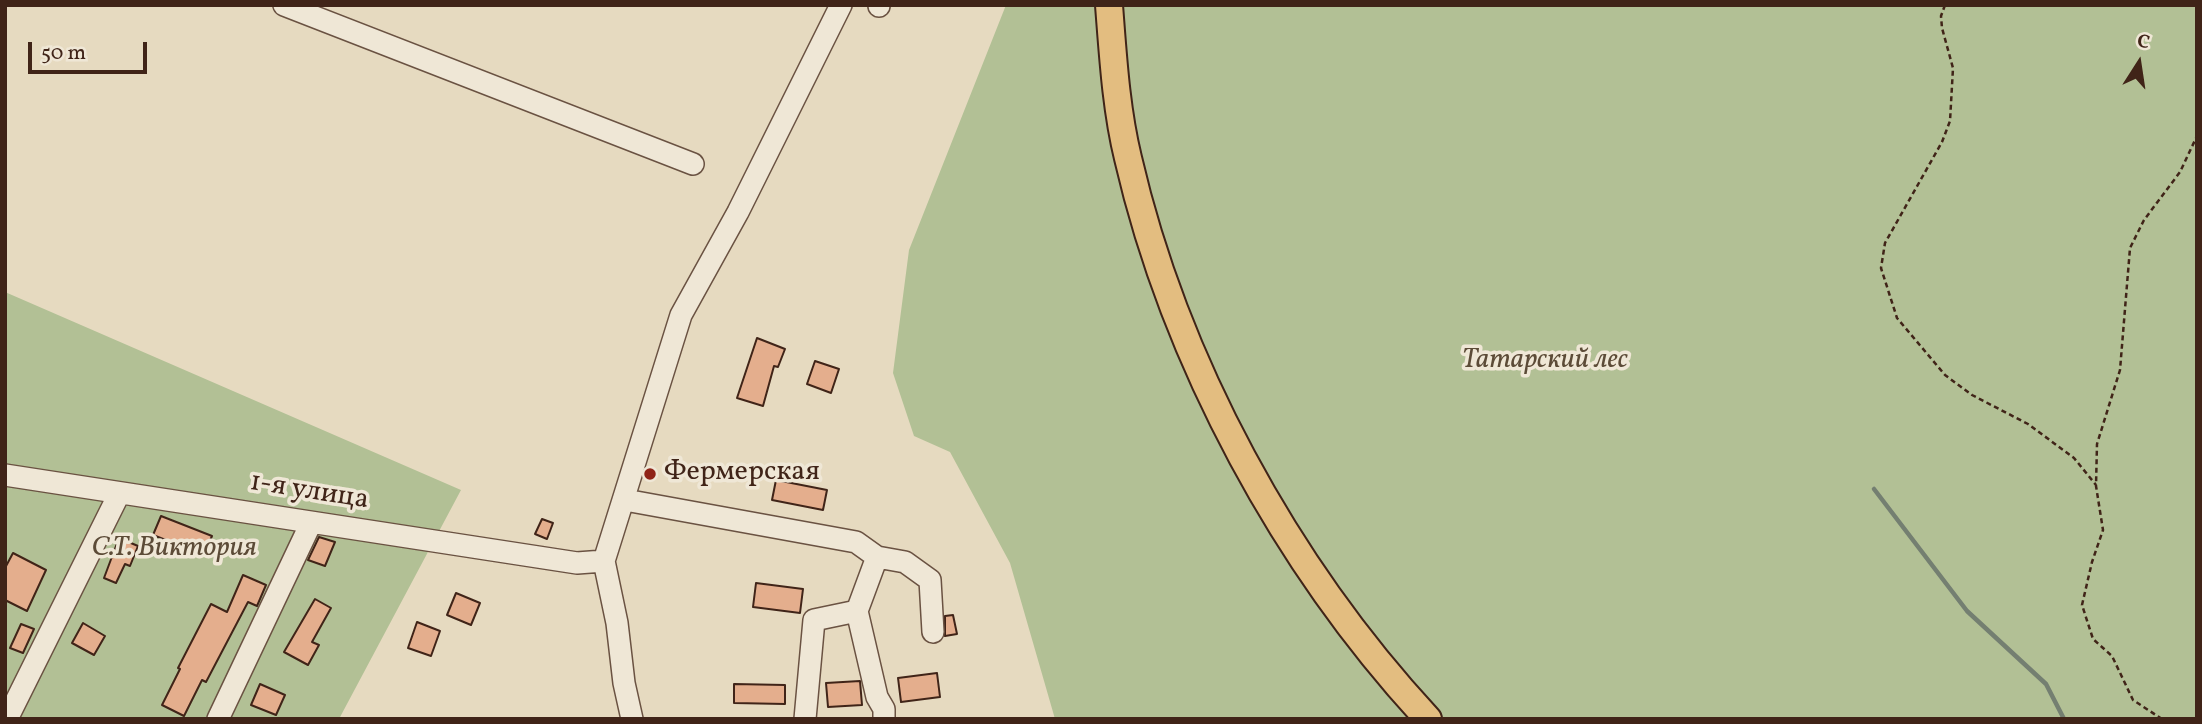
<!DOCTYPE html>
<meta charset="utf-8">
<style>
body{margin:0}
#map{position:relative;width:2202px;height:724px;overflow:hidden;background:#e6dac0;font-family:Vollkorn,serif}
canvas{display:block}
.frame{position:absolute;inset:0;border:7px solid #402418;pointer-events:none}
.north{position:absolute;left:2104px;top:28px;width:70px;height:70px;-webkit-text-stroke:5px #efe7d6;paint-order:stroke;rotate:12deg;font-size:19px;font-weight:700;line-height:28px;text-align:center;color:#402418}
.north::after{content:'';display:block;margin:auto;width:24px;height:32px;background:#402418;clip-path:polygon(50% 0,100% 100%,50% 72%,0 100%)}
.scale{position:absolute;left:28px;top:42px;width:119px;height:32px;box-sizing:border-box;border:4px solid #402418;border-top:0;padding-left:9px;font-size:21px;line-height:24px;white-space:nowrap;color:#402418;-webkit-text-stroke:5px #efe7d6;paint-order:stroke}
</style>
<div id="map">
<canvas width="2202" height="724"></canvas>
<div class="frame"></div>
<div class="north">С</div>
<div class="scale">50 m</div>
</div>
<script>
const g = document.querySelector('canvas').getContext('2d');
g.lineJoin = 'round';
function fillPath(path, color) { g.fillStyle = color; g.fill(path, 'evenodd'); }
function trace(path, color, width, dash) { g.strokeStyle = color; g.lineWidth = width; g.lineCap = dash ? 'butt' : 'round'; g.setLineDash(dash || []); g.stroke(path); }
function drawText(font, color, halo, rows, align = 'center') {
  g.font = font + ' Vollkorn,serif'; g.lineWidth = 7; g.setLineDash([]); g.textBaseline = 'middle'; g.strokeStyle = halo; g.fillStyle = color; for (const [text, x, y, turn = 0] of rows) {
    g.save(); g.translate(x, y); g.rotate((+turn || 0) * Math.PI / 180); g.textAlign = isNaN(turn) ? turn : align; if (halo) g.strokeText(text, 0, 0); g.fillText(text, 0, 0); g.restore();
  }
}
fillPath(new Path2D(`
 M1006 5H2197V719H1055L1010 563 950 452 914 436 893 373 909 250Z
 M5 292 461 490 339 719H5Z`), '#b2c095');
trace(new Path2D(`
 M1874 489 1967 611 2046 684 2064 719`), '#747f71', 4.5);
const building = new Path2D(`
 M757 338 785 349 778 367 774 366 763 406 737 398Z
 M815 361 839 369 831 393 807 384Z
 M776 480 827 490 823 510 772 500Z
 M161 516 212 536 204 555 153 535Z
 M542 519 553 523 547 539 535 534Z
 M319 537 335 542 325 566 308 560Z
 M119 538 138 546 130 566 125 564 116 583 104 578Z
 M13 553 46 570 27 611 5 600V568Z
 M243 575 266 585 257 606 248 602 206 682 202 680 184 716 162 705 180 669 178 668 211 604 227 612Z
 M756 583 803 589 800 613 753 607Z
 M456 593 480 603 471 625 447 615Z
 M315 599 331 608 312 642 319 645 308 665 284 652Z
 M953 615 957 634 945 636V616Z
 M417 622 440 631 431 656 408 648Z
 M83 623 105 636 94 655 72 643Z
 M21 624 34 629 23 653 10 648Z
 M937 673 940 697 901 702 898 678Z
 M860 681 862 705 828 707 826 683Z
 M260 684 285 695 276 715 251 705Z
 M734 684 785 685V704L734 703Z`);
fillPath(building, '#e4ae8d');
trace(building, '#402418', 2);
const minor = new Path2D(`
 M284 5 693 164
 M879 6V5
 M5 475 577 563 604 561
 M625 500 856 542 877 557 857 611 814 620 805 719
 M877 557 905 562 930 580 933 632
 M857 611 877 697 884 709V719
 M7 719 119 494
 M218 719 311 523
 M632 719 624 683 617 623 604 561 681 315 738 212 841 5`);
const major = new Path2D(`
 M1109 5C1113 56 1116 109 1128 158 1175 362 1286 566 1428 719`);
trace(minor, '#6a5242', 24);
trace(major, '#402418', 30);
trace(new Path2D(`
 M1945 5 1941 16 1942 28 1953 68 1950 121 1942 142 1885 243 1881 268 1897 318 1945 375 1972 395 2028 424 2074 458 2096 485
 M2162 719 2133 700 2112 656 2093 639 2082 605 2092 562 2103 530 2096 486 2097 444 2120 370 2130 248 2144 220 2180 172 2197 136`), '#402418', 2.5, [5, 3.5]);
trace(minor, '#efe7d6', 21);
trace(major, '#e3bd80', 26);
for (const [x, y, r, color] of [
 [650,474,7,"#8f2418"]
]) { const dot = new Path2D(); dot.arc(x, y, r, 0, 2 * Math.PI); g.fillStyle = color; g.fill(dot); trace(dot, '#efe7d6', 2.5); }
drawText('italic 28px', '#5c4b37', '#efe7d6', [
 ["Татарский лес",1545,362],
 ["С.Т. Виктория",174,550]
]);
drawText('28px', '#402418', '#efe7d6', [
 ["Фермерская",664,474]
], 'left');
drawText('28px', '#402418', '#efe7d6', [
 ["1-я улица",309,493,9]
]);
</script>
